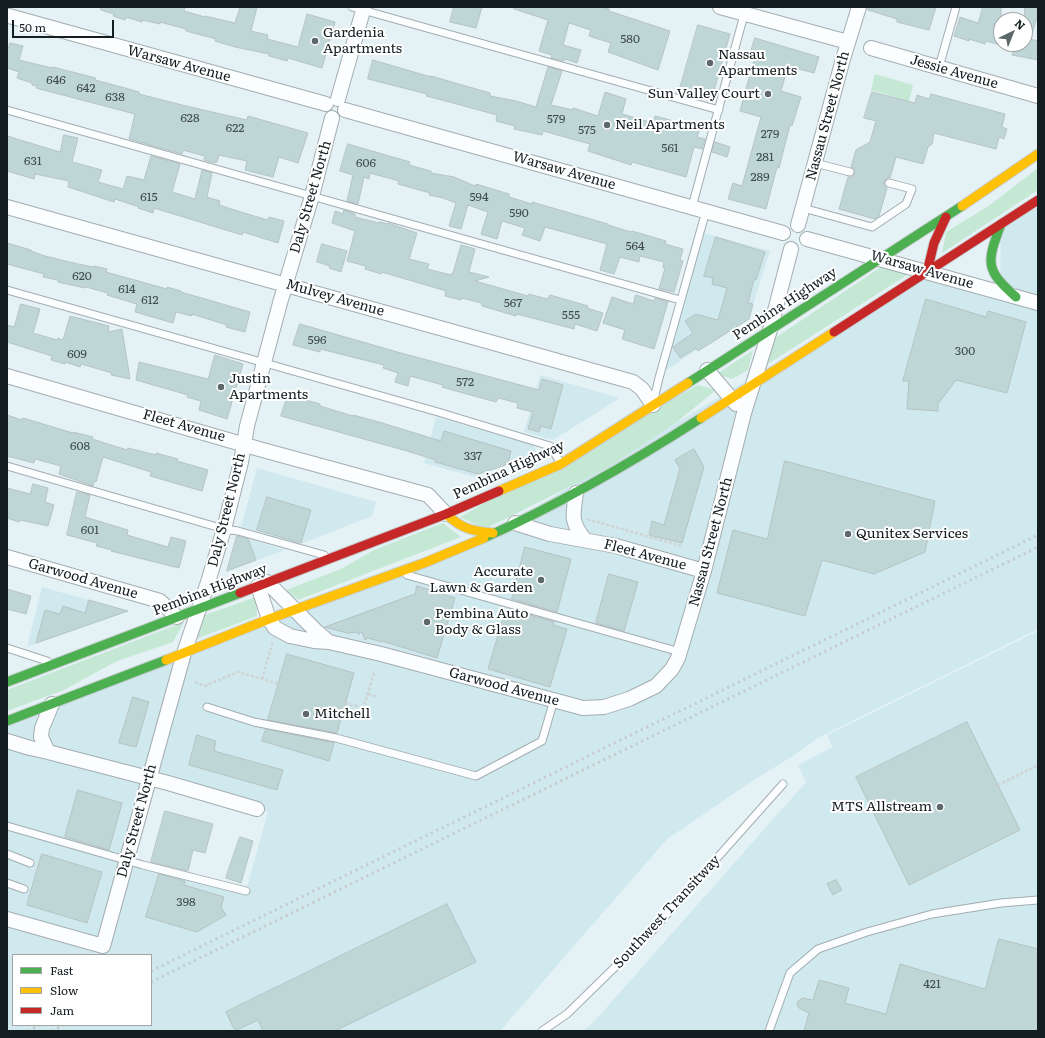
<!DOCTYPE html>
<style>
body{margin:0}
#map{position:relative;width:1045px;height:1038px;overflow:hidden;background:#e4f2f6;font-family:Literata,serif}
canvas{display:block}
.frame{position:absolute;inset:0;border:8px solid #141d20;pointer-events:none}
.legend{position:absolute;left:12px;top:954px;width:140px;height:72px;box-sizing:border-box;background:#fff;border:1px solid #a1a5a6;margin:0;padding:5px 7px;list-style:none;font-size:12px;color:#141d20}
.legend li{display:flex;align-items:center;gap:8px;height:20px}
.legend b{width:20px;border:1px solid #a1a5a6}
.north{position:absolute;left:993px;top:12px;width:40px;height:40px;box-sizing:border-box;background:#fff;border:1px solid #a1a5a6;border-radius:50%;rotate:43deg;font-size:11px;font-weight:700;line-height:16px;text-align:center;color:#141d20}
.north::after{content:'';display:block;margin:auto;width:14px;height:18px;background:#5d686b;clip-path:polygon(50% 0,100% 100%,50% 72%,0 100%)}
.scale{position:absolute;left:12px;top:20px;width:102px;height:18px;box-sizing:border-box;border:2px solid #141d20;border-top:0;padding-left:5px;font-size:12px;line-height:14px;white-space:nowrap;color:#141d20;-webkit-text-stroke:3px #fff;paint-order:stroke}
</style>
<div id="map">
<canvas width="1045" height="1038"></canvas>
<div class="frame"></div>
<ul class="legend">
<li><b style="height:5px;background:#4caf50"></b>Fast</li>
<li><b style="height:5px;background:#ffc107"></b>Slow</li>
<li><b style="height:5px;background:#c62828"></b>Jam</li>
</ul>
<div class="north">N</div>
<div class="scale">50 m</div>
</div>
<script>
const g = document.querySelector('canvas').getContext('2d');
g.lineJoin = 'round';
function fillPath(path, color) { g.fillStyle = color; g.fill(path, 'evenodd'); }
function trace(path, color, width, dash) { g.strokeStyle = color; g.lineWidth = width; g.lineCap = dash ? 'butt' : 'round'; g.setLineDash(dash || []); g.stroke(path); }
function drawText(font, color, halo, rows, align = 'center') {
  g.font = font + ' Literata,serif'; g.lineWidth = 4; g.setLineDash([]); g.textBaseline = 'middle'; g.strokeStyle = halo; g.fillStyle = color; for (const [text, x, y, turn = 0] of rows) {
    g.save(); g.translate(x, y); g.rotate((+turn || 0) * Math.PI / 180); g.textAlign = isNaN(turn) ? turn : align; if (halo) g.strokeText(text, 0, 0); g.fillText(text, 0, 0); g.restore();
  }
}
fillPath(new Path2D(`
 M1038 200V629L818 738 793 756 757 778 667 839 500 1031H7V721L493 533 927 272 1000 284 1001 224ZM149 778 268 812 246 891 126 861ZM13 955H151V1025H13Z
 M704 233 770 251 750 314 665 371Z
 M540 375 620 398 553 440 524 432Z
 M436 417 534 445 537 453 475 477 424 463Z
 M257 468 376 502 372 516 301 544 241 527Z
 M237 535 285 550 233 569 229 565Z
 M42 587 121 609 120 614 27 647Z
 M1038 631V1031H582L591 1025 806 782 798 765 833 747 827 735Z`), '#cfe9ee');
fillPath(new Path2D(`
 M875 74 913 85 909 101 871 90Z
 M1038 168V190L942 253 946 232 990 205Z
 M884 265 910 273 768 364 775 338Z
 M753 350 748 370 732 379 717 374Z
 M698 385 716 390 677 422 607 468 485 529 460 517Z
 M443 523 461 537 298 600 286 590 341 569 374 550Z
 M256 597 257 616 196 639 205 615Z
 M184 622 173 642 117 661 64 690 7 711V690Z`), '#c4e8d3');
const building = new Path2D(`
 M101 7H185L184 11 205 17V16L235 23 240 7H257L251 31 268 35 267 39 298 47 307 14 335 22 322 68 288 58 287 61 269 56V54L235 47 215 41 216 39 186 31V29L160 22V24L142 20V22L126 17 125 20 113 16 114 14 101 10Z
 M454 7H482L476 28 450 22Z
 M515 7H602L609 9V11L670 31 658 70 608 52 611 43 589 36 591 30 569 23 563 45 581 50 577 63 565 59 564 61 551 58 552 55 539 51 548 20 514 9Z
 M868 7H936L929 30 897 22V19L868 10Z
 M983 7H1001V45L986 41 985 44 969 39V41L954 36 960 17 978 23Z
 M1025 7H1038V15L1030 39 1038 41V60L1012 55 1014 44H1025Z
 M698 25 730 34 711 101 679 92Z
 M755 38 819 57 814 73 788 66 781 91 801 97 792 126 790 125 779 168 777 167 766 209 728 199 733 183 742 186 761 117 740 111 755 56 750 55Z
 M10 43 23 46 19 60 52 68 53 67 96 78 95 80 125 88 139 92V94L186 106 247 120 248 116 308 133 298 163 279 157 273 177 245 170 247 161 219 155 217 162H215V163L204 160 205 156 183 150 182 154 129 139 135 114 36 88 37 86 32 85V83L17 78 19 72 7 68V53Z
 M373 60 431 77V76L490 93V96L516 101 536 107 548 67 562 71 551 105 573 110V108L598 116 605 92 626 99 622 114 653 123 655 116 700 128 697 137 705 139 702 149 694 147 686 177 632 162 631 165 588 151 590 144 543 131 542 135 514 129 515 126 496 121 497 115 442 100 426 96 427 94 368 79Z
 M872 92 915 103 917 95 929 99 931 94 1005 114 1002 127 1007 129 1004 139 999 137 996 149 934 133 932 144 928 147 923 164 896 157 890 178H887L884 181V185L887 188 879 216 875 219 839 209 848 177H852L855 174V170L851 167 856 150 870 142 876 121 864 118Z
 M64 135 78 138 72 162 102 170 98 182 123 189 127 176 144 180 151 156 180 164 172 192 195 199 202 170 212 173 207 197 220 201 219 205 244 213 268 220 269 217 284 221 278 243 243 232 242 235 154 208 153 213 138 208 139 207 115 199 114 202 68 187 69 181 35 174 34 179 7 171V136L60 152Z
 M715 142 730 147 727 157 712 152Z
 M348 144 410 162 409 165 431 171V173L454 177 475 186 476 184 509 194V197L532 204V202L608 224V225L631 232 632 231 666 241 665 244 683 249 680 260 683 261 674 292 659 289 665 268H663L664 262 640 256 639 262 620 257 614 274 600 270 607 244 545 227 540 241 522 235 525 228 502 221 497 239 481 234 488 212 468 205 461 229 449 226 456 203 443 198 429 195 430 193 398 184 399 181 370 173 369 179 364 177 358 204 347 201 353 175 340 171Z
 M344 210 355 214V217L379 223V222L388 224V223L417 233 409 259 429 264 427 269 451 275 452 273H453L461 245 475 249 469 272 489 277 475 281 528 296 529 294 547 299 550 295 588 306 587 308 603 313 597 331 575 324 574 329 517 314 516 316 482 306V303L462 298 461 300 445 296 446 291 382 272 381 274 365 269 366 266 347 261 355 231 332 223 335 211 343 214Z
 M716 237 765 252 756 280 754 279 748 303 753 304 749 319 698 351 696 348 680 358 673 347 693 333 685 321 696 314 718 320 727 288 712 284 713 278 704 276Z
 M7 243 31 250V251L45 256 78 264 93 267 94 266 107 269 106 272 167 289V287L181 291V292L250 312 245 332 226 327 227 325 192 314V316L176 312 173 323 135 312 137 304 107 295 108 293 86 287 85 288 58 282V280L43 277 44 274 7 264Z
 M322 244 347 251 341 272 329 268 330 266 317 262Z
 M636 295 654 301 655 298 668 302 654 349 622 339 625 330 603 323 612 297 633 304Z
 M926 299 986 317 988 311 1026 322 1007 393 956 380 938 404V411L907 409 909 381H903Z
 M21 304 40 309 33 333 57 340 58 338 63 340 70 316 109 326 108 332 122 329 130 379 111 375 112 373 81 364 80 367 65 362V364L51 360 52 356 7 342V325L14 327Z
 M300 324 401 353 539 390 542 379 563 385 551 429 541 426 539 432 528 429 533 412 517 408 518 403 498 398 496 402 456 391 442 387 443 385 410 376 408 386 395 382 398 373 383 368 384 365 320 349V352L293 345Z
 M215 355 243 364 227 419 199 410 201 401 187 397 188 395 136 380 139 362 208 379Z
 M288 395 320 404V406L353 416V415L379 422 441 441 444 431 511 451 508 464 478 474 435 462 436 460 407 451 281 416Z
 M7 415 22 420 23 418 73 433V432L93 437 92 439 127 450 128 448 156 455V453L178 459 177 461 208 470 202 491 150 476 151 472 103 457 96 482 94 481 93 486 59 474 61 466 35 459 34 463 7 456Z
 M694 449 704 467 682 543 649 535 652 521 664 525 680 469 675 460Z
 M785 461 935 501 925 552 874 574 822 560 805 616 717 593 733 530 767 539Z
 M33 484 48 488 45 502 54 505 48 526 20 520 19 522 7 518V488L30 494Z
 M77 492 90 495 85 517 128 530 127 535 168 547 171 537 186 541 179 568 111 551 112 550 96 546 97 543 67 535Z
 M267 497 311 510 301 543 257 530Z
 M237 536 248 539 256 560 227 571Z
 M525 547 571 559 557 612 512 599Z
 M609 574 638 582 624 631 596 623Z
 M417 586 455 598 437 658 382 641V642L368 638 365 640 362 632 358 634 357 632 347 633 325 627 415 594Z
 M7 589 31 596 26 614 7 609Z
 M89 600 128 611 36 643 45 610 60 614 63 606 85 613Z
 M509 609 554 622 553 625 567 629 550 687 488 669 505 611 508 612Z
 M287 654 354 673 337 733 268 720Z
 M133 697 149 702 136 747 119 743Z
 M967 722 1020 830 909 885 856 777Z
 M266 729 334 743 329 761 262 741Z
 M197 735 216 741 214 751 283 770 277 790 189 765Z
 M78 790 122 803 109 850 65 837Z
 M165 811 213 824 205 853 193 850 188 871 151 862Z
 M240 837 253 841 241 883 226 878Z
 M42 854 102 872 87 923 27 905Z
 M159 874 185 881 184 885 224 897 221 907 226 915 197 932 146 917Z
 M836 880 842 890 833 895 827 884Z
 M447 904 476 962 335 1031H263L258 1020 235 1031 226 1012Z
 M999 939 1038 949V1031H804L809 1013 799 1008 797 1004 798 1001 803 998 813 1000 819 980 849 988 845 1003 886 1014 900 964 985 989Z`);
fillPath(building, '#bed6d6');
trace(building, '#b7c3c3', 1);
const lane = new Path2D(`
 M352 7 719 110
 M939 67 956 7
 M7 110 680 300
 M815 163 850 172
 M692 207 745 11
 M803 208 872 227 906 204 912 189 889 183
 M7 290 438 412 550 446 560 462
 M654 399 659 378 706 211
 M7 466 224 529 238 531 324 555
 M407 575 680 652
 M7 648 47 661
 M207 707 254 722 336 738 476 776 542 741 554 700
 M7 826 143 865 246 891
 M7 854 30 863
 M7 883 24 889
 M542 1031 567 1014 652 931 783 784
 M769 1031 790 973 818 949 867 932 932 914 1001 903 1038 900`);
const street = new Path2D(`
 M720 7 848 42
 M9 16 326 104
 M871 48 1038 96
 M338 99 364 7
 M345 110 783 233
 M7 207 633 382 642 389 653 405
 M798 225 843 59 859 7
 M807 239 1038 303
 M707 370 736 404
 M7 376 259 449 428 495 446 514
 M576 493C573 516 570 521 585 540
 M515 523 550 534 616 546 704 571
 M7 557 160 601 177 617
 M267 582 315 630 329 642
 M258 586 269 619 275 628 290 636 314 641 329 642 381 654 583 708 604 707 629 699 656 686 672 669 678 658 704 571 744 413 770 330 791 249
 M7 741 30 748 48 752 168 783 257 809
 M48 752 41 737 42 728 52 704
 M7 919 103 946 184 653 208 582 224 529 241 462 247 426 280 303 312 196 332 118`);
const fast = new Path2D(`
 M1001 224C987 262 984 269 1016 297
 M688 383 962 206
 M484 538C560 504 631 463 701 418
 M7 682 240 593
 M7 721 166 660`);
const slow = new Path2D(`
 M962 206 1038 154
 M701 418 834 332
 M499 491 561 464 688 383
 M446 514C462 529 472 531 493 533
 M166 660 269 619 424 563 484 538`);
const jam = new Path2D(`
 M927 272 934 243 946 217
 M834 332 1038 200
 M240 593 446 514 499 491`);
trace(lane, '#a3adb1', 9);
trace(street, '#a3adb1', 16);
trace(fast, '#c6cdcf', 11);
trace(slow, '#c6cdcf', 11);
trace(jam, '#c6cdcf', 11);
trace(new Path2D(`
 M587 519 681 546
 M262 679 273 641
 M195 682 205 686 238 672 279 684
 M368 694 378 697
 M345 703 364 708
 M360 719 374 673
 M998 785 1038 765`), '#cfd3d4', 2.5, [3, 2]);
trace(lane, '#fbfdfe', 7);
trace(street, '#fbfdfe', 14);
trace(fast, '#4caf50', 9);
trace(slow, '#ffc107', 9);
trace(jam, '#c62828', 9);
trace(new Path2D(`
 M151 971 1038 535
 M151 982 1038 547
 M28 1031 40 1025
 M52 1031 64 1025`), '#c6cacc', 3, [2, 4]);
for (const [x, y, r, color] of [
 [315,41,4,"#5d686b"],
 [710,63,4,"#5d686b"],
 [768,94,4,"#5d686b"],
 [607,125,4,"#5d686b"],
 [221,387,4,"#5d686b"],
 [848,534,4,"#5d686b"],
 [541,580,4,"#5d686b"],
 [427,622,4,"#5d686b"],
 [306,714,4,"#5d686b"],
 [940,807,4,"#5d686b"]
]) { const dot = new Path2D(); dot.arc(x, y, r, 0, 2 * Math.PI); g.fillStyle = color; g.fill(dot); trace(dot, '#fff', 1.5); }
drawText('12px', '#3e4b4e', null, [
 ["580",630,39],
 ["646",56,80],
 ["642",86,88],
 ["638",115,97],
 ["628",190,118],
 ["579",556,119],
 ["622",235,128],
 ["575",587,130],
 ["279",770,134],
 ["561",670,148],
 ["281",765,157],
 ["631",33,161],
 ["606",366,163],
 ["289",760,177],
 ["615",149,197],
 ["594",479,197],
 ["590",519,213],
 ["564",635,246],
 ["620",82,276],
 ["614",127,289],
 ["612",150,300],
 ["567",513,303],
 ["555",571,315],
 ["596",317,340],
 ["300",965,351],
 ["609",77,354],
 ["572",465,382],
 ["608",80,446],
 ["337",473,456],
 ["601",90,530],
 ["398",186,902],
 ["421",932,984]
]);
drawText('14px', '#141d20', '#fff', [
 ["Gardenia",323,33],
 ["Apartments",323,49],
 ["Nassau",718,55],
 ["Apartments",718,71],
 ["Sun Valley Court",760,94,"right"],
 ["Neil Apartments",615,125],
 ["Justin",229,379],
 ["Apartments",229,395],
 ["Qunitex Services",856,534],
 ["Accurate",533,572,"right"],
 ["Lawn & Garden",533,588,"right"],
 ["Pembina Auto",435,614],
 ["Body & Glass",435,630],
 ["Mitchell",314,714],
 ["MTS Allstream",932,807,"right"]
], 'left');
drawText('14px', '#141d20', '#fff', [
 ["Warsaw Avenue",179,64,15],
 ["Jessie Avenue",954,72,16],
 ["Nassau Street North",828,116,-75],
 ["Warsaw Avenue",564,171,16],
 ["Daly Street North",311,197,-74],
 ["Warsaw Avenue",922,270,16],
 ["Mulvey Avenue",335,298,16],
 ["Pembina Highway",785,304,-33],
 ["Fleet Avenue",184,426,16],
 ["Pembina Highway",509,470,-25],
 ["Daly Street North",227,510,-76],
 ["Nassau Street North",711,542,-75],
 ["Fleet Avenue",645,555,15],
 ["Garwood Avenue",83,579,16],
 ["Pembina Highway",210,590,-21],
 ["Garwood Avenue",504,687,15],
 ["Daly Street North",137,821,-75],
 ["Southwest Transitway",667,912,-47]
]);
</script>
